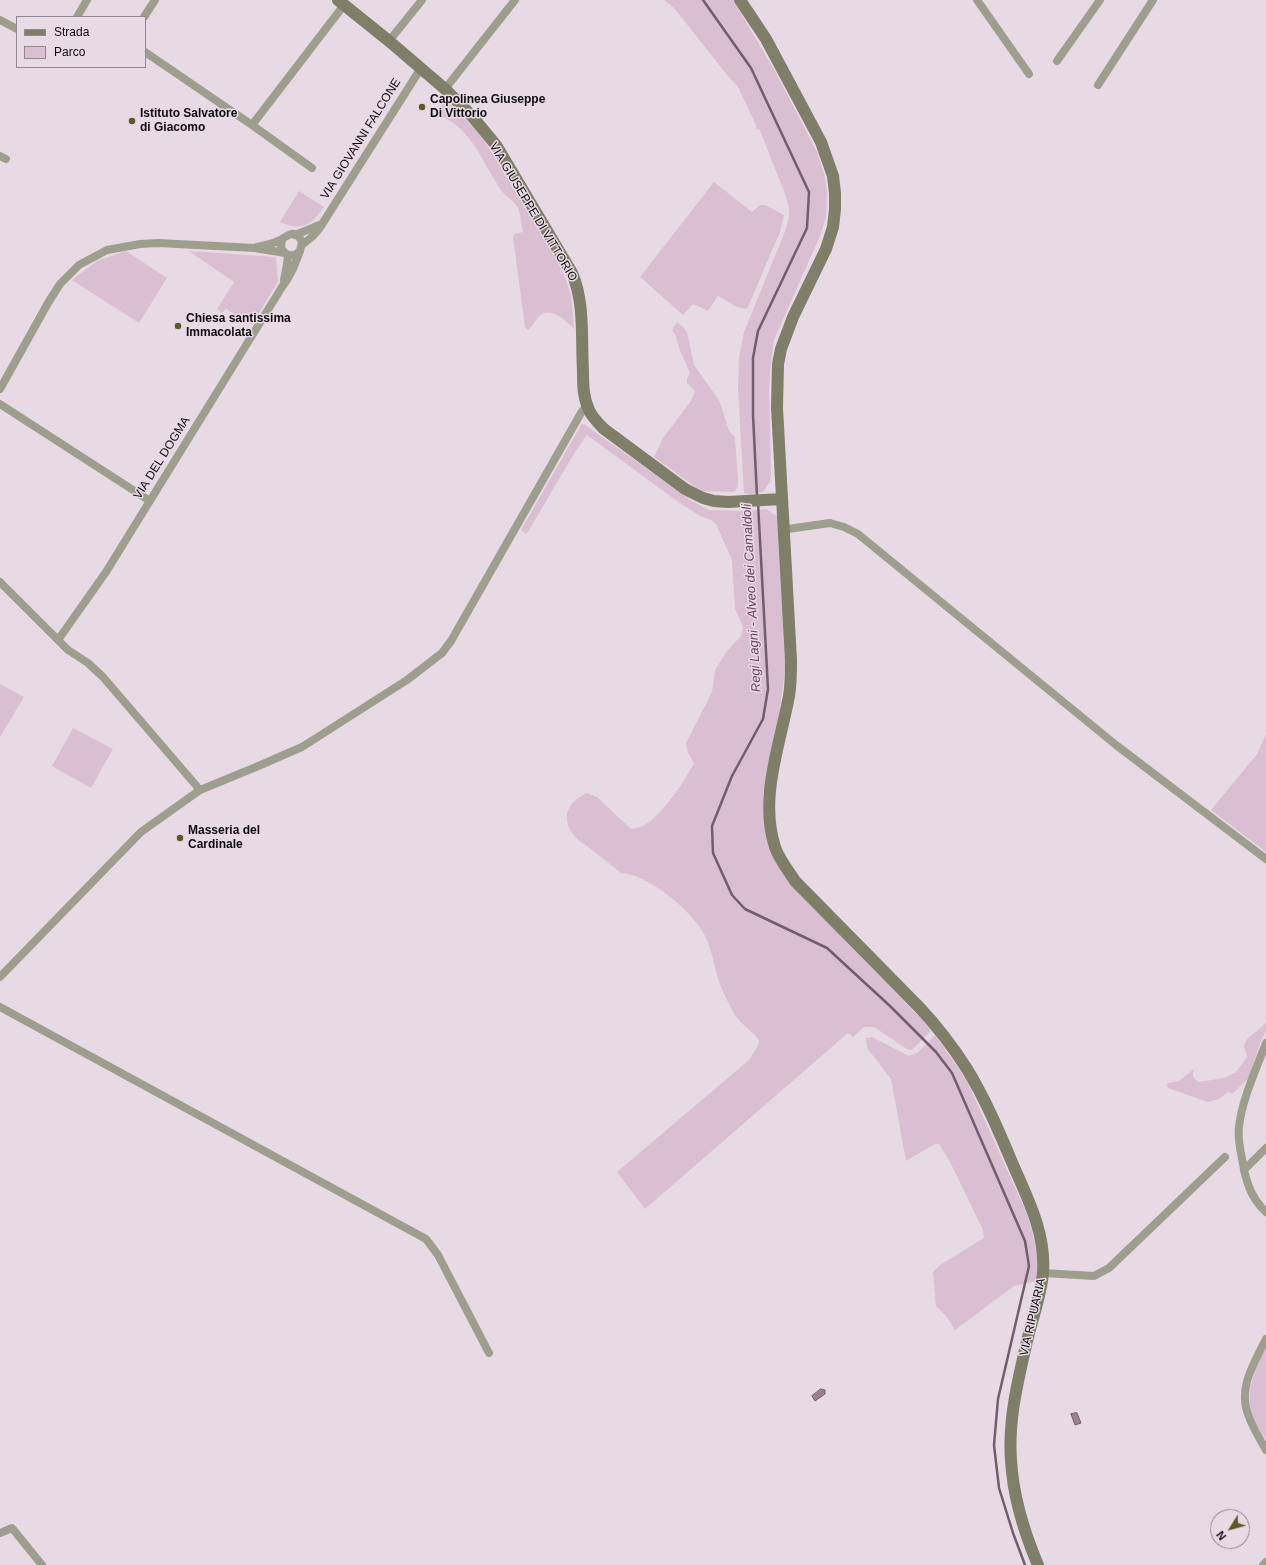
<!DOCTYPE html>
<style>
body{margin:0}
#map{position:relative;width:1266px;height:1565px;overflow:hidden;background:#e8dae4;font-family:Helvetica,sans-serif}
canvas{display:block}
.legend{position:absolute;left:16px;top:16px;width:130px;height:52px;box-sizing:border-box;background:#e8dae4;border:1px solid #91878e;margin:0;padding:5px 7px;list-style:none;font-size:12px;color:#0f0a0e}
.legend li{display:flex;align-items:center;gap:8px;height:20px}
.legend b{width:20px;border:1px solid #91878e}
.north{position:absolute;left:1210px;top:1509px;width:40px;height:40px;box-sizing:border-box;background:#e8dae4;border:1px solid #91878e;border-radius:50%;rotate:233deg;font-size:11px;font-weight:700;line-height:16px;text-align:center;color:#0f0a0e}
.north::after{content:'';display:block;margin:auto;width:14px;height:18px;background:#5d5a27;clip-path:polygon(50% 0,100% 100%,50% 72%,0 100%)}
</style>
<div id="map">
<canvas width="1266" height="1565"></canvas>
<ul class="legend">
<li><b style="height:5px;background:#7e7e69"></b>Strada</li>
<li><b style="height:11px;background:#dabed2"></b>Parco</li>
</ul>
<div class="north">N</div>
</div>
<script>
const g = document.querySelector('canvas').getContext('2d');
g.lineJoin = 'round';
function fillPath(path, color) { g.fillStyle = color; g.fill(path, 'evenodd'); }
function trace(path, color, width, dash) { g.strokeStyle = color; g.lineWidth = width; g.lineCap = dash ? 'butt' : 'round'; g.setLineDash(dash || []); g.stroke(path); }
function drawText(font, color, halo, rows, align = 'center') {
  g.font = font + ' Helvetica,sans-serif'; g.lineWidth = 3; g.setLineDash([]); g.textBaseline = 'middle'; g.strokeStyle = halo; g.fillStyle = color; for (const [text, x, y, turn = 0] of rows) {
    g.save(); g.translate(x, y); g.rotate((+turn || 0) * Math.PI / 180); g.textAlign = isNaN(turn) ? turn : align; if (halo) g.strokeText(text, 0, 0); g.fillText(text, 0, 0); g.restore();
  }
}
fillPath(new Path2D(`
 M664 0H733L776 73 817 152 824 173 827 192 826 217 820 236 774 340 771 361 769 390 771 473 770 482 763 492 750 494 744 493 738 388 739 357 744 332 786 229 789 216V208L785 194 759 128 756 130V125L738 87 727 75 675 9Z
 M447 98 484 140 556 259 565 277 571 295 574 329C565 321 554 307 541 315 536 318 533 326 528 330L525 327 513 237 514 234 523 232C521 224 521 215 518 208 514 200 506 197 501 190 484 165 471 127 440 116L433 119Z
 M714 182 752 212 760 205H765L784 215 780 232 747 309 737 307 718 296 708 311 693 304 683 315 640 277Z
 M299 191 324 207C311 225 302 232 280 222Z
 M126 251 167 278 139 323 72 280 97 261Z
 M189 251 276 257 278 281 252 325 226 309 222 313 217 309 234 282Z
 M677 322 684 328 687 332 694 365 719 400 729 431 735 437 738 483 737 489 733 492 704 491 697 488 654 457 663 438 691 401 695 391 687 383V379L690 373 679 348 676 336 672 330Z
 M584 424 692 501 709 510 747 511 766 509 778 517 786 660 780 710 763 795 764 815 793 887 928 1026 931 1031 912 1050 907 1049 874 1027H864L853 1037 848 1033 645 1209 617 1172 749 1060 758 1046 759 1041C752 1029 745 1028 738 1019 732 1011 725 996 721 987 714 970 713 950 704 934 692 911 648 874 621 873 610 864 598 855 587 846 582 843 576 839 573 834 560 816 569 801 587 793L597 797 631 829C636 828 642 827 646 824 662 815 686 779 694 763L688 753 686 743 712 692 715 670 727 651 741 636 743 627 735 609 732 560 716 524 711 520 700 516 677 501 587 435 575 452 529 530 526 534 521 530 581 425Z
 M0 684 24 697 0 737Z
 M73 728 113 749 91 788 52 766Z
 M1266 734V852L1211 810 1257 754Z
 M1266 1023V1031L1260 1043 1249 1078 1232 1094 1228 1092 1219 1099 1208 1102 1168 1088 1167 1085 1168 1083 1179 1081 1194 1069C1192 1076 1193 1079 1199 1082L1224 1078 1236 1072 1247 1057 1244 1046 1247 1039Z
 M935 1035 966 1079 1028 1216 1038 1256 1037 1281 1014 1286 955 1330 946 1316 936 1306 933 1272 940 1265 984 1238 983 1230 949 1160 939 1144H935L906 1161 891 1079 867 1048 866 1038 872 1037 909 1056 918 1052Z
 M1266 1345V1439C1262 1433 1256 1425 1253 1418 1244 1392 1256 1368 1266 1345Z`), '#dabed2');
const water = new Path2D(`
 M821 1389 825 1390V1394L815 1401 812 1396Z
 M1077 1413 1081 1423 1075 1425 1071 1414Z`);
fillPath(water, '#9c8094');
trace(water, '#725d6c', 1);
trace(new Path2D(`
 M703 0 751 68 809 192 807 228 758 331 753 358V415L757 496
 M758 503 768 689 763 719 732 776 712 826 713 853 732 895 745 909 827 948 890 1006 936 1052 952 1073 1025 1241 1029 1266 998 1399 994 1445 999 1488 1013 1533 1025 1565`), '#725d6c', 2.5);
trace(new Path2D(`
 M977 0 1029 74
 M77 17 87 0
 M144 17 155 0
 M0 20 17 29
 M389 41 422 0
 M145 52 252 125 312 168
 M1057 61 1100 0
 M1098 85 1153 0
 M445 89 515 0
 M252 125 344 5
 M0 156 6 159
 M295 235 322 224
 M302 245 313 236 319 229 421 68
 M257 247C265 245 273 244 280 240 288 236 295 227 302 242L300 251C293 258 285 256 281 247L282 240
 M284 280 287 264 288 255
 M0 389 48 303 60 284 79 265 107 250 140 244 158 243 255 248 285 253
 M0 404 150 501
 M788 529 830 523 844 527 858 534 1116 745 1266 859
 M0 582 68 650 88 663 103 677 200 790
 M58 640 106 572 282 287C291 276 295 264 300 251
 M0 977 141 832 200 790 256 767 302 747 407 680 442 653 451 641 581 413 587 405
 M0 1007 426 1239 438 1255 489 1353
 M1266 1043C1256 1070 1242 1099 1239 1127 1237 1141 1242 1156 1244 1170 1248 1187 1253 1200 1266 1212
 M1244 1170 1266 1148
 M1043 1273 1094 1276 1109 1268 1225 1157
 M1266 1339C1254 1363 1237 1389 1249 1417 1253 1428 1260 1439 1266 1450
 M0 1533 12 1528 42 1565
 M1263 1565 1266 1562`), '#9e9e8f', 8);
trace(new Path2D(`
 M338 0 389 41 445 89 471 115 496 145 572 273C585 303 581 339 583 371 583 384 583 397 589 410 592 417 598 423 604 429L685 489 703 498 714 501 728 502 781 499
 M740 0 766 39 821 142 833 176 835 193V209L833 227 826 249 793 317 781 349 778 364 777 408 791 660C791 672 791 685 789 696 780 745 759 798 775 847 779 859 788 870 795 881L919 1007C937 1026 953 1047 967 1069 986 1100 1000 1134 1014 1167 1029 1201 1046 1235 1043 1273 1041 1296 1032 1319 1027 1341 1018 1380 1008 1420 1011 1460 1013 1497 1024 1532 1038 1565`), '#7e7e69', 12);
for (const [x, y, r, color] of [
 [422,107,4,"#5d5a27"],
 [132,121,4,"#5d5a27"],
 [178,326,4,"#5d5a27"],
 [180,838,4,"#5d5a27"]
]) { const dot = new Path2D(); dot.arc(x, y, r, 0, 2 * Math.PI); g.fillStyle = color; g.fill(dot); trace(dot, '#e8dae4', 1.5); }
drawText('bold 12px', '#0f0a0e', '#e8dae4', [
 ["Capolinea Giuseppe",430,100],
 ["Di Vittorio",430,114],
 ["Istituto Salvatore",140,114],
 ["di Giacomo",140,128],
 ["Chiesa santissima",186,319],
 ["Immacolata",186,333],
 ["Masseria del",188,831],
 ["Cardinale",188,845]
], 'left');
drawText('12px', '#0f0a0e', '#e8dae4', [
 ["VIA GIOVANNI FALCONE",361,139,-58],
 ["VIA GIUSEPPE DI VITTORIO",533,212,59],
 ["VIA DEL DOGMA",162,458,-58],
 ["VIA RIPUARIA",1033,1317,-77]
]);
drawText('italic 13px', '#6a4060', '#e8dae4', [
 ["Regi Lagni - Alveo dei Camaldoli",752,598,-93]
]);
</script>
